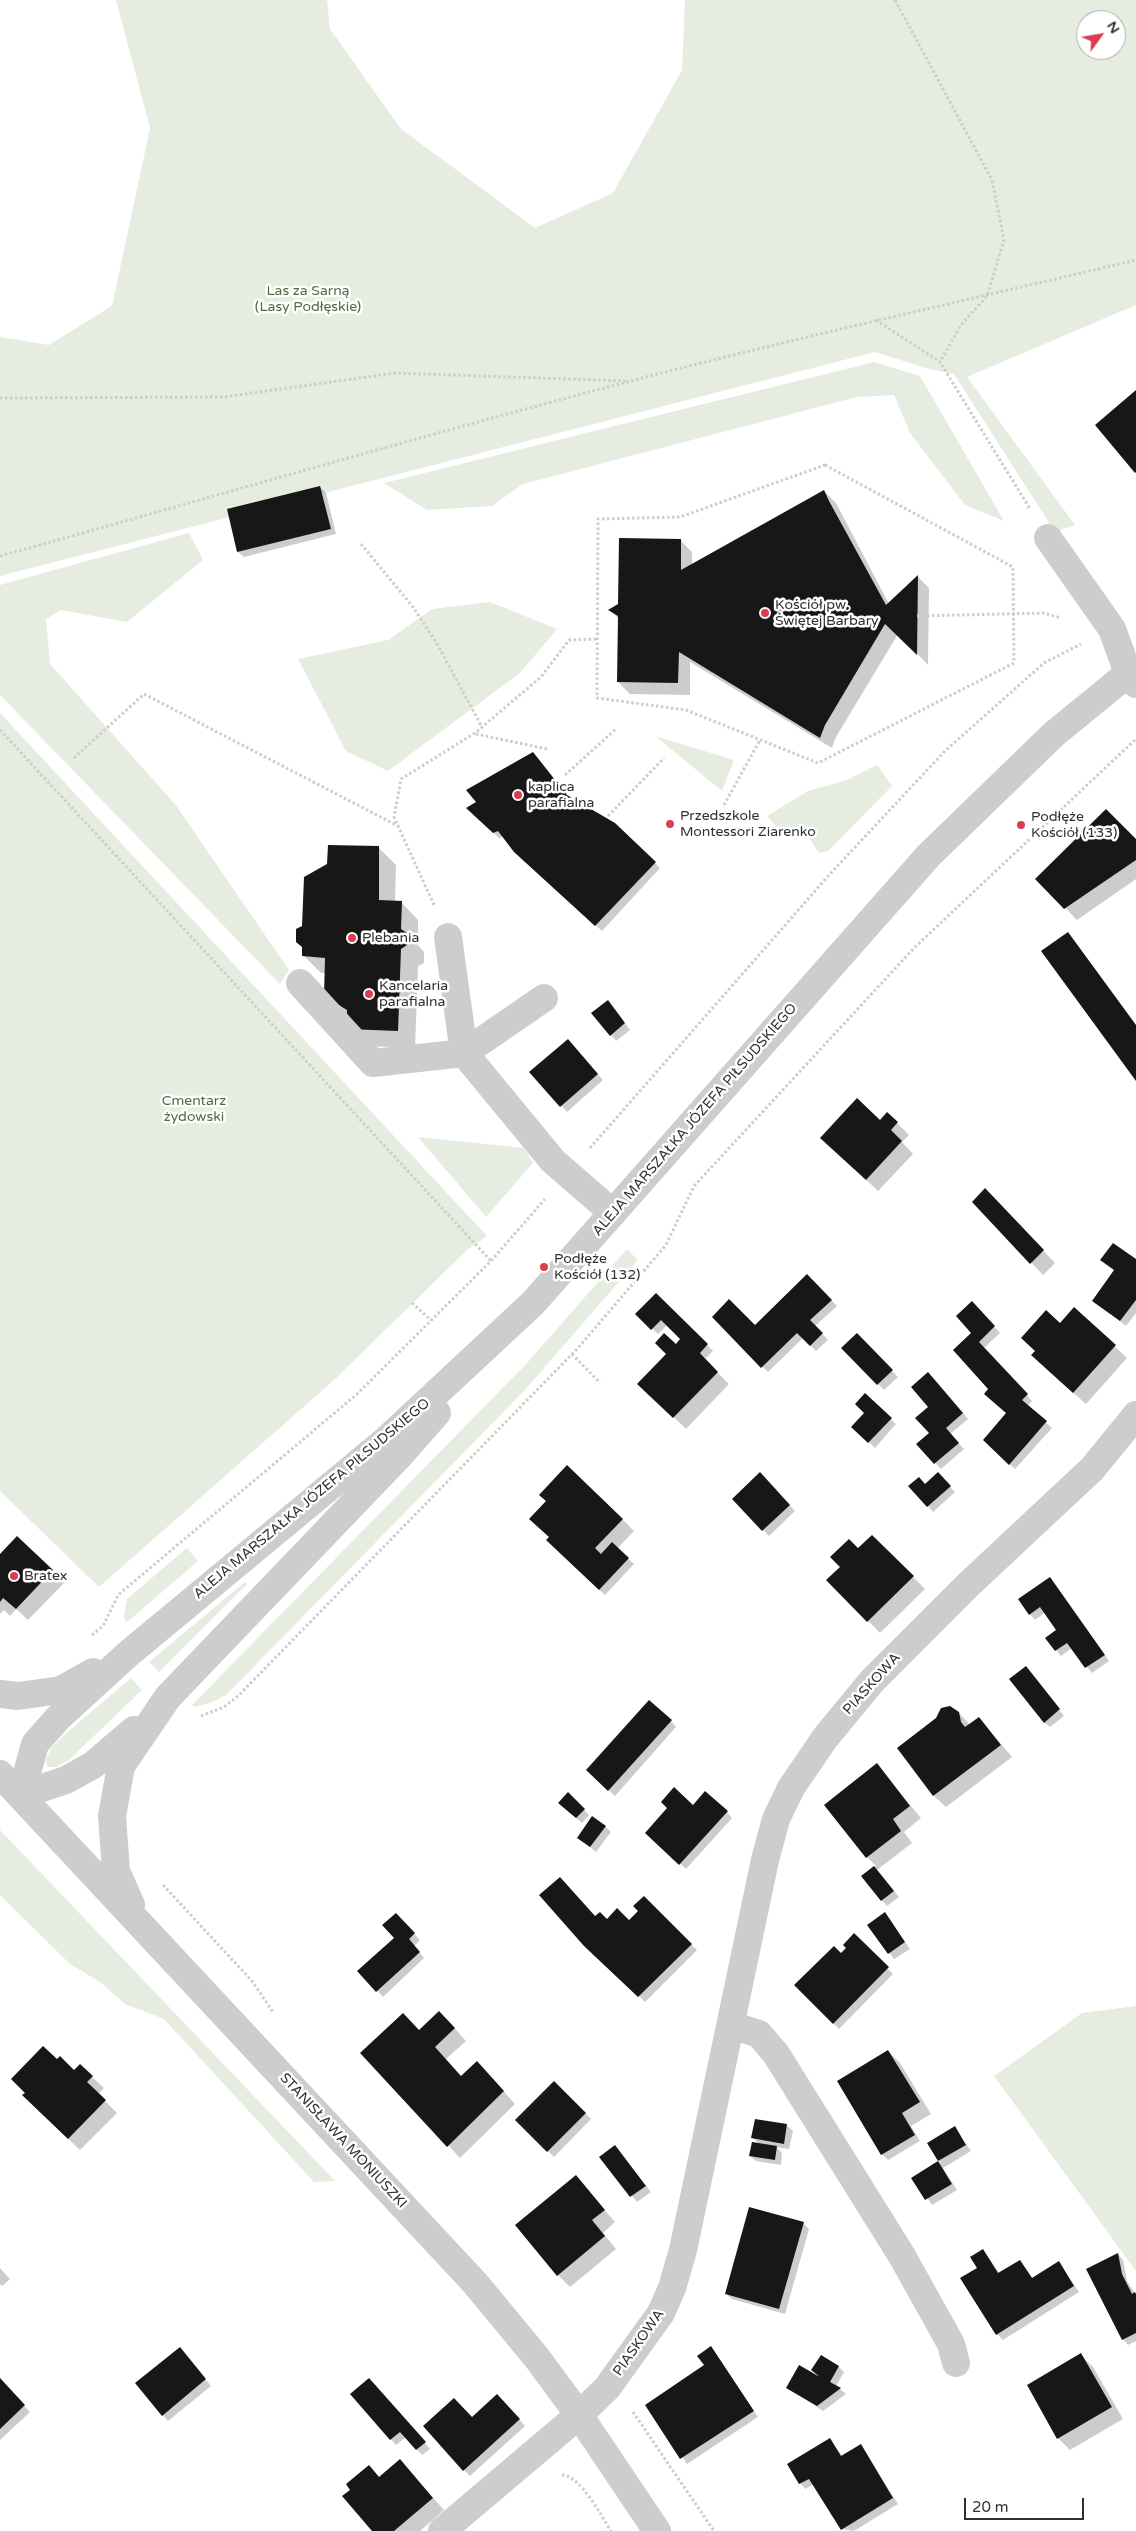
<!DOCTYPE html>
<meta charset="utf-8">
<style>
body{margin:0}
#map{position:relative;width:1136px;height:2531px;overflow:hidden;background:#fff;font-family:"Varela Round",sans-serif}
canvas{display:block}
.north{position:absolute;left:1076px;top:10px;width:50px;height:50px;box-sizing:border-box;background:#fff;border:1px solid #acacac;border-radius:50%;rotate:58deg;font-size:14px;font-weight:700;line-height:20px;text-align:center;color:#303030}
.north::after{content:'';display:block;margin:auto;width:18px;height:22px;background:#db3d50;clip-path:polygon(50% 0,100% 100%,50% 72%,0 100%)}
.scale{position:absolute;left:964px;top:2498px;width:120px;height:22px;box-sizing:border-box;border:2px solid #303030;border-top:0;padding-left:6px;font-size:15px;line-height:18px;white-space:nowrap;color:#303030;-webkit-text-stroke:4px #fff;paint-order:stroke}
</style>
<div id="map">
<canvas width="1136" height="2531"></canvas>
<div class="north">N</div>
<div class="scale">20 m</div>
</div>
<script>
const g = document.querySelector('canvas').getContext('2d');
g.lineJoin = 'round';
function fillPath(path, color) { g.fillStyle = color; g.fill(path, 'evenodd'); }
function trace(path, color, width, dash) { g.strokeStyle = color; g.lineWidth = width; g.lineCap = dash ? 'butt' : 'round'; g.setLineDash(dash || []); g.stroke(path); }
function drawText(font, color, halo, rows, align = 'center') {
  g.font = font + ' "Varela Round",sans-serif'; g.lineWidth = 5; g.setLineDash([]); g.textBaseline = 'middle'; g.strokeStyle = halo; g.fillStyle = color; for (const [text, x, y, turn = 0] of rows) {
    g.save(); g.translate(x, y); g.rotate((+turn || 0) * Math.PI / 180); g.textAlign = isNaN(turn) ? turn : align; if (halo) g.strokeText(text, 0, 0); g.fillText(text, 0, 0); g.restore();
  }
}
fillPath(new Path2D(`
 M116 0H327L330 29 401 129 535 228 613 193 682 70 685 0H1136V305L967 377 1075 525 1055 532 954 374 929 369 875 352 0 576V337L49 345 112 306 150 128ZM1086 20H1116V50H1086Z
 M874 362 920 376 1004 521 965 505 910 433 894 395 857 397 523 484 492 506 427 510 384 483Z
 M189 533 203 560 127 622 61 610 46 619 50 664 175 804 289 970 280 984 0 695V585Z
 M490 602 557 629 521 672 388 771 346 751 298 659 388 640 432 609Z
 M0 713 487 1236 468 1249 333 1381 99 1587 0 1491Z
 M655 736 734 760 722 791Z
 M877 765 892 786 828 851 819 853 804 831 782 833 767 816 808 791 847 780Z
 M418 1137 524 1148 533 1163 486 1217Z
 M627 1249 638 1260 524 1391 226 1695 210 1703 194 1707 192 1705 527 1363Z
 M187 1548 198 1561 126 1623 124 1616 127 1599Z
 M245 1582 247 1584 159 1672 149 1662Z
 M131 1678 142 1690 69 1760 56 1767H47L46 1759 52 1747 63 1736Z
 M0 1830 335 2181 314 2182 164 2019 125 2004 100 1982 70 1964 0 1895Z
 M1136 2006V2271L994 2076 1082 2013Z`), '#e6ecdf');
fillPath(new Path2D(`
 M320 487 326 493 336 534 244 557 238 552Z
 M824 491 836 503 889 604 918 577 929 588 928 665 898 634 836 737 832 748 690 662V695L630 694 618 682 619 619 610 610 619 605 680 540 692 552V565Z
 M569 798 614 824 660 868 602 931 518 854 504 836 499 838 468 808Z
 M1136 841V879L1077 920 1037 879Z
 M378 847 396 865 395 902H401L418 920V945L424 952V963L418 966 415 1048 366 1046 326 996V973H321L304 956 303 926Z
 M613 1007 630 1030 616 1041 611 1035Z
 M573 1046 603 1080 567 1112 531 1072Z
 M880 1121 897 1123 909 1135 902 1142 913 1154 878 1191 834 1149Z
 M974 1202H997L1055 1263 1043 1275Z
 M1102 1260 1136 1261V1313L1126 1326 1093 1300 1115 1271Z
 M807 1275 837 1306 815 1326 828 1340 816 1351 803 1338 768 1372 713 1317 755 1327Z
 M656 1295 713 1351 706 1358 700 1353 699 1354 729 1384 686 1429 639 1383 683 1338 667 1325 658 1334 637 1314Z
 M972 1303 1000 1333 984 1348 1032 1401 1027 1406 1052 1428 1015 1469 984 1440 1007 1413 990 1389 973 1333Z
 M1074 1309 1127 1358 1086 1404 1044 1367 1060 1325Z
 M857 1335 898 1377 884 1390 843 1348Z
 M934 1379 968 1419 950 1434 964 1449 941 1469 918 1444 930 1433Z
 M865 1395 896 1424 875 1448 853 1427 866 1413Z
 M760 1473 795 1511 769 1536 733 1499Z
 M938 1474 955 1492 933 1512 928 1506 925 1486Z
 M622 1519 634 1531 617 1549 634 1564 605 1595 559 1552Z
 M872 1536 925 1589 880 1633 828 1580Z
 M17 1538 64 1583 28 1620 16 1609 10 1616 4 1610 0 1614V1556Z
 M1050 1578 1109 1661 1092 1673 1072 1648 1061 1656 1056 1650 1058 1630 1046 1612 1035 1620 1030 1614Z
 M1031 1674 1064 1716 1050 1727 1044 1722Z
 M959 1713 970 1725 979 1718 1012 1757 946 1807 934 1796 899 1748Z
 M671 1721 676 1727 615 1796 587 1770Z
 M877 1765 921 1818 904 1832 912 1843 877 1870 899 1897 887 1906 863 1877 876 1866 867 1857Z
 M568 1794 589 1815 582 1823 565 1809Z
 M693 1806 727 1812 732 1818 686 1869 647 1833Z
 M605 1826 611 1832 596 1852 579 1838Z
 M644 1898 697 1950 645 2002 610 1967 596 1917 607 1921 629 1922 639 1911Z
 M396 1914 420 1940 414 1946 424 1958 383 1997 359 1971 395 1938Z
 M885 1914 910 1949 894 1959 869 1925Z
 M854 1935 893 1974 839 2029 796 1985 841 1955Z
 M451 2024 466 2041 445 2060 461 2077 488 2074 515 2104 460 2158 362 2053 419 2031Z
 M888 2051 900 2063 931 2114 911 2126 920 2141 888 2160 882 2154Z
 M57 2061 75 2072 92 2077 104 2088 98 2094 117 2113 80 2150 35 2107 26 2093Z
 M554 2082 591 2119 554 2157 517 2120Z
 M756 2120 787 2126 793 2131 789 2149 776 2147 782 2153 781 2165 756 2161 750 2156 759 2144 753 2138Z
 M955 2128 971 2151 943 2168 957 2190 932 2205 913 2178 940 2162 929 2143Z
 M615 2147 651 2192 637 2202 601 2158Z
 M576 2177 615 2222 603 2233 616 2249 570 2287 558 2275Z
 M803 2223 809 2229 785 2314 732 2299 726 2293Z
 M983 2250 1000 2274 1020 2261 1033 2279 1059 2263 1079 2292 1003 2340 997 2334 978 2268Z
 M1118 2254 1123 2260 1127 2281 1136 2295V2341L1128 2345 1123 2339Z
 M0 2268 10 2279 2 2286 0 2284Z
 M711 2348 758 2417 687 2464 647 2405 706 2366Z
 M185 2354 211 2386 168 2421 163 2415Z
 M1081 2355 1093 2367 1123 2419 1070 2450 1058 2438Z
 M839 2367 844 2372 836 2386 846 2394 823 2411 788 2388 819 2376 812 2370Z
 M0 2380 30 2412 0 2440Z
 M375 2385 430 2449 422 2455 406 2437 396 2445 352 2394Z
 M503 2401 525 2426 470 2476 464 2470 472 2418Z
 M830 2439 842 2456 860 2445 898 2504 854 2531 842 2529 814 2484 805 2489 800 2483Z
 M400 2461 444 2510 420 2531H374L352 2490 369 2466 380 2478Z`), '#0003');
fillPath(new Path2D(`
 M1136 390V472L1135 473 1095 425Z
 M320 486 331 529 237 552 227 509Z
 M824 490 829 501 886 605 918 575 917 655 885 624 825 725 820 738 679 652 678 683 617 682 618 616 608 610 618 604 619 538 681 539V570Z
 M533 752 567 795 615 823 656 862 595 926 514 852 498 831 493 833 466 808 476 802 466 790Z
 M1106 809 1136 839V860L1064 909 1035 879Z
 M328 845 379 846V900L402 901 401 929 407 933V945L401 949 398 1031 347 1029V1010L324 996 325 958 302 956V947L296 942V929L302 926 304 877 327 864Z
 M1068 932 1136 1025V1081L1041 951Z
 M608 1000 625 1023 610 1036 591 1013Z
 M568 1039 598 1074 560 1107 529 1072Z
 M857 1098 880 1120 887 1112 898 1122 891 1130 902 1141 866 1180 820 1138Z
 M985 1188 1044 1250 1030 1264 972 1202Z
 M1113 1243 1136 1259V1300L1120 1321 1092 1301 1114 1270 1100 1260Z
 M807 1274 832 1300 810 1320 823 1333 810 1346 797 1333 761 1368 712 1317 729 1299 755 1325Z
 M656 1293 708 1344 700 1353 718 1372 673 1418 637 1384 666 1354 655 1343 664 1333 676 1344 680 1339 661 1320 651 1330 635 1314Z
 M972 1301 995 1326 979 1342 1028 1394 1022 1400 1047 1421 1009 1465 983 1440 1006 1413 984 1394 988 1389 953 1350 971 1333 956 1316Z
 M1074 1307 1116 1345 1073 1393 1031 1355 1035 1351 1021 1338 1046 1310 1060 1323Z
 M857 1333 893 1370 877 1385 841 1348Z
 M928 1372 963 1413 946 1428 959 1443 934 1464 916 1444 929 1433 915 1418 928 1407 911 1387Z
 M865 1393 892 1418 868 1443 851 1427 864 1413 855 1404Z
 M567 1465 623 1519 595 1548 601 1554 612 1542 629 1558 599 1590 546 1540 549 1537 529 1519 546 1501 539 1495Z
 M760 1472 790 1505 762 1531 732 1499Z
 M938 1472 951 1486 927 1507 908 1486 919 1477 925 1484Z
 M872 1535 914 1576 867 1622 826 1580 840 1567 830 1557 849 1539 858 1548Z
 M17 1536 53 1570 16 1609 3 1598 0 1602V1554Z
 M1050 1577 1105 1655 1085 1668 1067 1643 1055 1651 1045 1638 1056 1630 1040 1607 1029 1615 1018 1599Z
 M1026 1666 1060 1709 1044 1723 1009 1679Z
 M649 1700 672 1720 608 1791 586 1770Z
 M950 1706 959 1712 961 1722 965 1727 979 1717 1001 1745 933 1796 897 1748 936 1718 941 1708Z
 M877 1763 910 1806 893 1819 901 1831 866 1858 824 1805Z
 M674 1787 693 1805 705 1791 728 1811 679 1865 645 1833 667 1808 661 1802Z
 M568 1792 585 1809 576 1818 558 1803Z
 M592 1816 606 1826 590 1847 577 1838Z
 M874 1866 894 1891 881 1901 861 1876Z
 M560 1877 595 1916 600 1912 607 1919 617 1908 629 1920 638 1911 633 1906 644 1896 692 1944 638 1997 584 1946 539 1895Z
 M885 1912 905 1942 888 1954 867 1925Z
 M396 1913 415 1933 409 1939 420 1952 376 1992 357 1971 394 1938 382 1925Z
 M854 1933 889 1967 833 2024 794 1985 834 1946 841 1953 846 1948 843 1945Z
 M439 2011 455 2028 435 2047 461 2076 477 2061 504 2091 447 2147 360 2053 403 2013 419 2030Z
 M43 2046 57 2059 60 2056 74 2070 80 2064 93 2076 87 2082 106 2100 68 2139 22 2095 25 2093 11 2079Z
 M888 2050 920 2102 902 2113 915 2135 881 2155 837 2081Z
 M554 2081 586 2113 547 2152 515 2120Z
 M755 2119 787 2124 784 2144 751 2138Z
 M955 2126 966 2145 938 2161 927 2143Z
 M752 2142 777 2146 775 2160 749 2156Z
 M615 2145 646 2186 630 2197 599 2157Z
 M938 2161 952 2184 925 2200 911 2178Z
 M576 2175 605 2210 592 2220 605 2236 557 2276 515 2225Z
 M749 2207 804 2222 779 2309 725 2294Z
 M983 2249 998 2273 1020 2260 1032 2278 1059 2261 1074 2286 996 2335 960 2278 977 2268 970 2257Z
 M1118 2253 1122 2274 1132 2294 1135 2292 1136 2294V2333L1122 2340 1086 2269Z
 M711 2346 754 2411 680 2459 645 2405 704 2365 697 2356Z
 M180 2347 206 2379 162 2416 135 2383Z
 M1081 2353 1112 2407 1057 2439 1027 2385Z
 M821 2355 839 2366 830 2382 841 2388 817 2406 786 2388 799 2365 820 2377 811 2370Z
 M0 2378 25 2405 0 2429Z
 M369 2378 426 2442 416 2450 400 2432 390 2440 350 2394Z
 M497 2394 520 2419 463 2471 423 2426 454 2398 472 2417Z
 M830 2438 841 2456 861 2444 893 2498 841 2530 809 2479 799 2484 787 2464Z
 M400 2459 433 2498 394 2531H372L342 2496 350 2490 346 2484 369 2465 379 2477Z`), '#171717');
trace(new Path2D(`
 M895 0 992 180 1004 240 987 296 961 325 940 362
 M876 320 940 362 1030 509
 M0 398 224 397 395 373 626 381
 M825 465 1013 567 1014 663 818 763 686 710 597 698 598 519 680 517Z
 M361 544 413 607 436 642 482 727
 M0 556C210 498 420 436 631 381 799 337 968 300 1136 260
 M917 616 1043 613 1061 618
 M0 730 491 1261
 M476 734 547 749
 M74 758 144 694 398 826
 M565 775 616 729
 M724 805 760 740
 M608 816 664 758
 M434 905 394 817 401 779 475 733 541 677 569 640 598 639
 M590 1148 829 875 945 751 1044 663 1081 644
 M412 1303 431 1320
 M572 1354 600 1383
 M92 1635 103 1626 118 1595 356 1395 491 1261 545 1199
 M201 1716 224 1707 238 1696 578 1348 666 1245 694 1186 914 948 1136 739
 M163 1885 252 1981 273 2012
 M633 2412 714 2531
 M562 2475C580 2475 602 2517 611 2531`), '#cdcdcd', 3, [2.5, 2.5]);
trace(new Path2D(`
 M1048 538 1112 629 1128 673 1136 684
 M448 937 464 1053 553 1161 613 1213
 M300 983 373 1063 464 1053 544 998
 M0 1694 18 1696 61 1690 93 1672
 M0 1774 475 2283 537 2358 579 2415 657 2531
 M21 1795 35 1744 58 1718 128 1654 386 1440 533 1303 929 855 1054 734 1136 667
 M21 1795 66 1780 93 1765 134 1730
 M131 1905 116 1871 112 1816 121 1766 168 1697 400 1455 437 1413
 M731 2025 759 2034 776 2054 902 2256 951 2344 956 2363
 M442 2531 579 2415 607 2388 661 2313 672 2288 683 2250 765 1860 776 1819 791 1788 825 1738 872 1681 968 1585 1092 1469 1136 1415`), '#cdcdcd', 28);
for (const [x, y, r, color] of [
 [765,613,5,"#db3d50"],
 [518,795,5,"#db3d50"],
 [670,824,5,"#db3d50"],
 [1021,825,5,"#db3d50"],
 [352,938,5,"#db3d50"],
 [369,994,5,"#db3d50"],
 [544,1267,5,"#db3d50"],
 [14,1576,5,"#db3d50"]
]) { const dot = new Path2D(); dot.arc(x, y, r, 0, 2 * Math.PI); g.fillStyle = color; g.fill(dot); trace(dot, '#fff', 2); }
drawText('14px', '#55693f', '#fff', [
 ["Las za Sarną",308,291],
 ["(Lasy Podłęskie)",308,307],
 ["Cmentarz",194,1101],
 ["żydowski",194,1117]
]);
drawText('14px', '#303030', '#fff', [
 ["Kościół pw.",775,605],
 ["Świętej Barbary",775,621],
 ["kaplica",528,787],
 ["parafialna",528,803],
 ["Przedszkole",680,816],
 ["Montessori Ziarenko",680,832],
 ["Podłęże",1031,817],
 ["Kościół (133)",1031,833],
 ["Plebania",362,938],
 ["Kancelaria",379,986],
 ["parafialna",379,1002],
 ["Podłęże",554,1259],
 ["Kościół (132)",554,1275],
 ["Bratex",24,1576]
], 'left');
drawText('14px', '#303030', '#fff', [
 ["ALEJA MARSZAŁKA JÓZEFA PIŁSUDSKIEGO",695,1120,-49],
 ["ALEJA MARSZAŁKA JÓZEFA PIŁSUDSKIEGO",312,1499,-40],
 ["PIASKOWA",872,1684,-48],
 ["STANISŁAWA MONIUSZKI",343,2141,47],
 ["PIASKOWA",639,2343,-55]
]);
</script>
